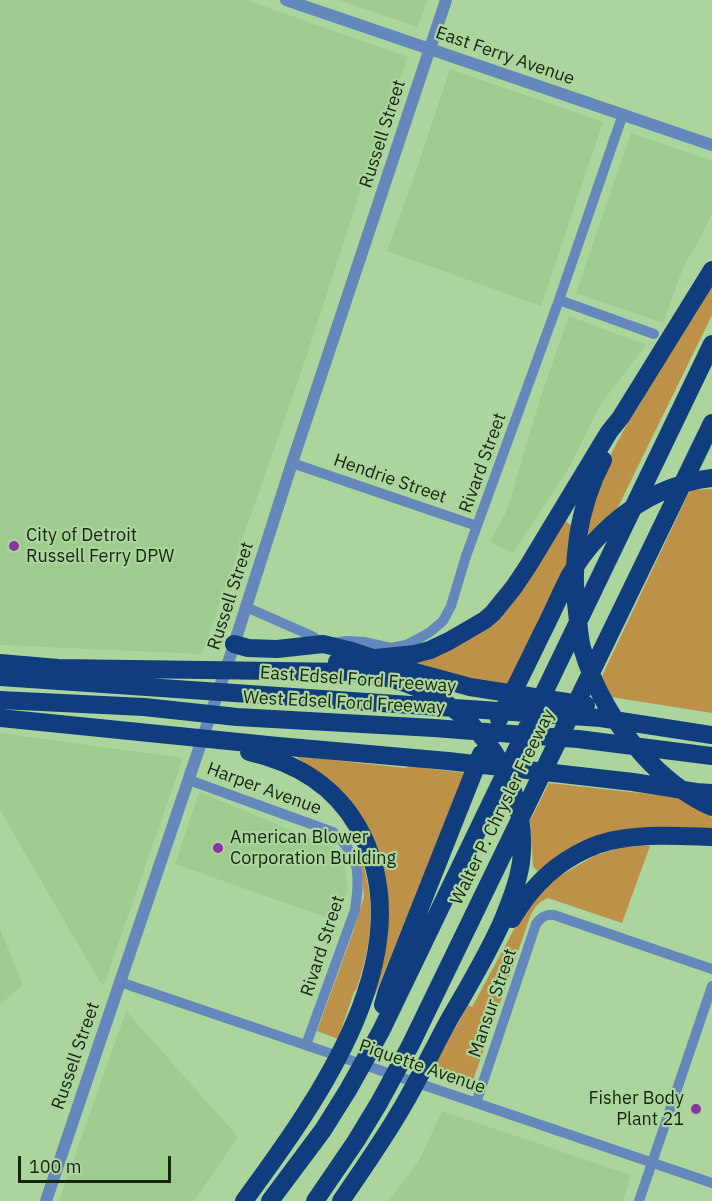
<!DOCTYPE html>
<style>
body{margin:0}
#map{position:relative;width:712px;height:1201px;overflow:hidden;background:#abd59d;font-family:"IBM Plex Sans",sans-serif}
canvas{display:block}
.scale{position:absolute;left:18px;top:1156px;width:153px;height:27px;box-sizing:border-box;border:3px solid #152510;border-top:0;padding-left:8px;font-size:18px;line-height:21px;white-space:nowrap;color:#152510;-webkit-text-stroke:4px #abd59d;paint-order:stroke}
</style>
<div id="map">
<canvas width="712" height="1201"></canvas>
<div class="scale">100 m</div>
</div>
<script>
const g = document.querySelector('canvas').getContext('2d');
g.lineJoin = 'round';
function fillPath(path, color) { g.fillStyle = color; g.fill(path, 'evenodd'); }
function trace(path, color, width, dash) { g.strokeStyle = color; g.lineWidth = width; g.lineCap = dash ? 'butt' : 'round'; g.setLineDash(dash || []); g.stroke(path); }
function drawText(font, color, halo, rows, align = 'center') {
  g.font = font + ' "IBM Plex Sans",sans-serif'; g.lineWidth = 4.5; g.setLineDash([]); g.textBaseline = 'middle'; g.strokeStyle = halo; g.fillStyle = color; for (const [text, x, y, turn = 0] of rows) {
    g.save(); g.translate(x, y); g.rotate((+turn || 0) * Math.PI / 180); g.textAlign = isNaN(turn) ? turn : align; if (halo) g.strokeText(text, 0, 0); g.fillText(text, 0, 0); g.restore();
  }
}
fillPath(new Path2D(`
 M0 0H246L408 57 370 161 305 361 202 654 0 645Z
 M339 0H427L418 27Z
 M450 69 603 122 541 306 387 251 414 177Z
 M631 133 712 161V213L701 237 684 265 663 323 576 293Z
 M569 316 646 345 600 405 570 466 513 553 490 542 507 510 541 396Z
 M0 733 183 758 104 985 100 982 0 810Z
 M199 792 342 851 348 890 334 920 175 864Z
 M0 929 23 984 0 1005Z
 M126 1011 238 1137 194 1201H59Z
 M442 1111 631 1175 623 1201H389L419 1161Z`), '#9ecc8e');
fillPath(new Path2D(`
 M712 286V315L618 507 597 525 582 542 508 685 478 681 411 666 410 658 462 641 565 521 575 528 602 477 612 452 625 428Z
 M712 489V713L611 697 602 676 690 490Z
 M295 756 406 768 409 766 466 773 375 995 371 993 385 876 321 776Z
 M549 783 677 797 712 817V833L655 830 538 872 533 866 530 821Z
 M629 845 650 846 622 923 548 898C539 902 534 907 530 917L471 1086 432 1070 468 1005 472 1007 524 911 548 883 594 856Z
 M360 855C377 902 372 944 356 990L354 992 338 1039 317 1031 353 932 364 897Z`), '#be9148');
trace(new Path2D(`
 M559 300 654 334
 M292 463 477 526
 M246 607 312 636 323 644 347 641 364 642 391 648 406 645 418 639 430 632 443 621 451 606 466 556 559 300 623 114
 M189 780 333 832C361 857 360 876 355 910L306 1045
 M120 982 712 1183
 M476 1103 536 924C541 917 546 914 554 915L712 969
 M639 1201 712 986`), '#6588bc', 10);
trace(new Path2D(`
 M286 0 712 145
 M46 1201 230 657 292 463 446 0`), '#6588bc', 12);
trace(new Path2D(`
 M603 460C577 509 570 567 578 621 579 630 580 640 582 648 594 688 615 725 643 755 662 776 685 795 712 807
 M234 644 248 648 277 649 323 644 352 651 411 671 470 687 586 705
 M337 662 415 654 430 650 449 641 485 620 493 613 514 587 528 566 609 432 621 417 712 270
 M0 663 58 668 350 672C387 675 425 686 455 710 463 716 471 724 478 732 509 765 527 816 521 862 518 883 510 902 502 922 487 955 469 986 450 1018 434 1047 420 1077 403 1106 384 1139 362 1170 341 1201
 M0 677 601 718 712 735
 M0 700 144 707 237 717 434 728 578 739 712 756
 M0 718 278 746 448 761 633 782 696 792 712 793
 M499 719C514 691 528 662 542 633 552 614 560 594 570 575 600 524 652 485 712 478
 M512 919C520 906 529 893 540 882 560 861 591 843 620 839 650 834 681 836 712 837
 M383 1005 387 991 481 754
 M244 1201C315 1104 428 951 358 827 334 785 294 762 249 752
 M270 1201 323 1130 348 1090 381 1031 712 344
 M315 1201 356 1141 379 1103 411 1044 712 423`), '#0f3d7d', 18);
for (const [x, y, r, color] of [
 [14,546,6,"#8934a2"],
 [218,848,6,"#8934a2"],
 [696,1109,6,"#8934a2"]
]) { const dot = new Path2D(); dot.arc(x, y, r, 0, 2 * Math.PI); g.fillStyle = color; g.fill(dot); trace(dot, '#abd59d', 2); }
drawText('18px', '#152510', '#abd59d', [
 ["East Ferry Avenue",505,56,19],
 ["Russell Street",383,134,-72],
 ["Rivard Street",483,463,-70],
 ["Hendrie Street",390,479,19],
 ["Russell Street",231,596,-72],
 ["East Edsel Ford Freeway",358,680,4],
 ["West Edsel Ford Freeway",344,703,3],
 ["Harper Avenue",264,789,20],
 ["Walter P. Chrysler Freeway",503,807,-64],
 ["Rivard Street",323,946,-72],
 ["Mansur Street",493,1003,-71],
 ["Russell Street",76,1056,-71],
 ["Piquette Avenue",422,1067,19]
]);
drawText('18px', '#152510', '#abd59d', [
 ["City of Detroit",26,536],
 ["Russell Ferry DPW",26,557],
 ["American Blower",230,838],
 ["Corporation Building",230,859],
 ["Fisher Body",684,1099,"right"],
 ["Plant 21",684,1120,"right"]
], 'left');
</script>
